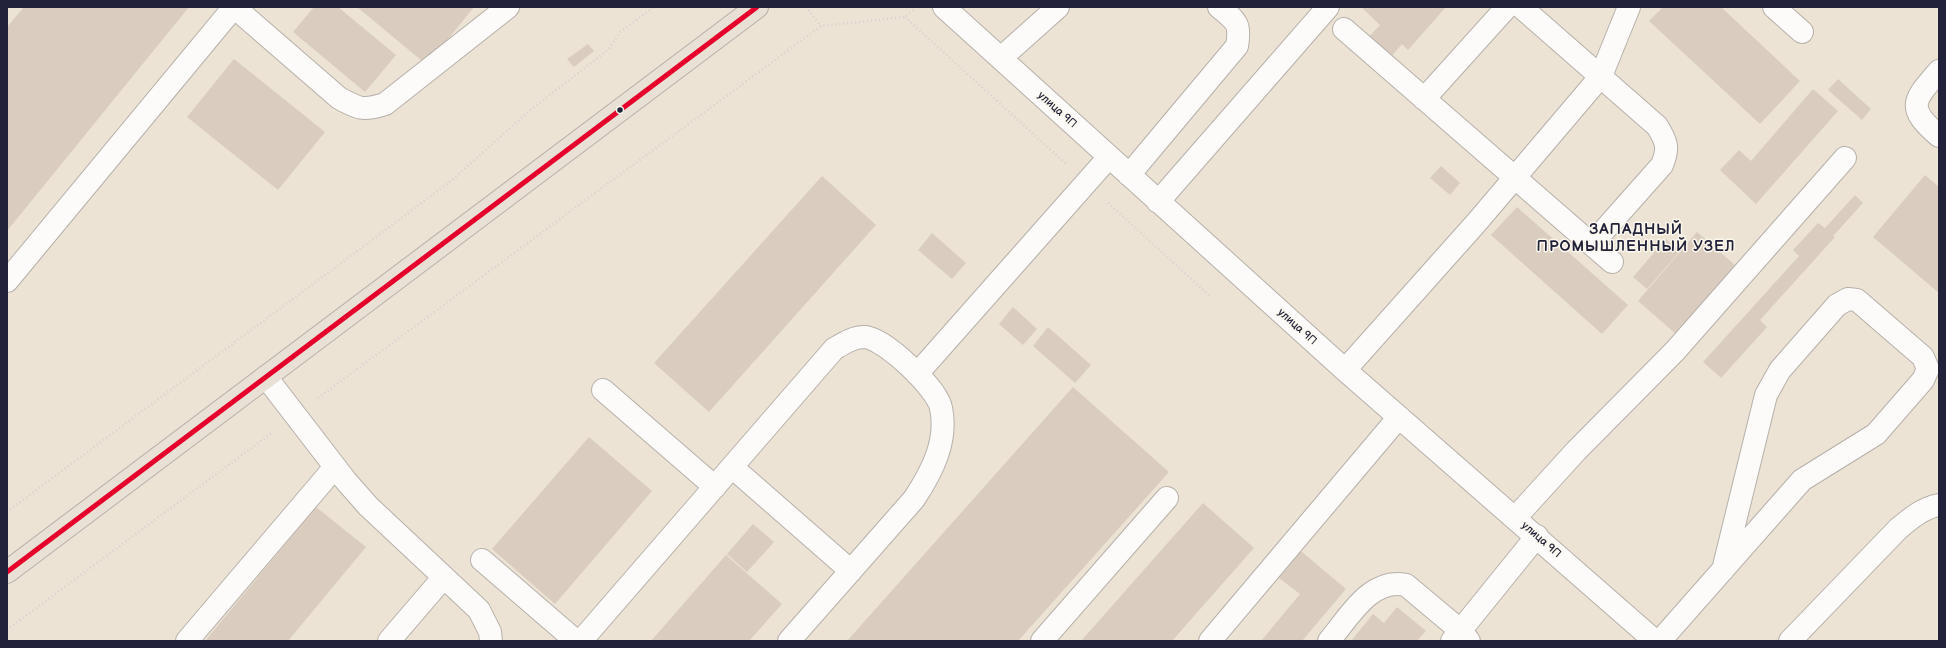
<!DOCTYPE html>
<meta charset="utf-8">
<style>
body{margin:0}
#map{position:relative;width:1946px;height:648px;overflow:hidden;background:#ece3d5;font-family:"Balsamiq Sans",sans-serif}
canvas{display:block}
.frame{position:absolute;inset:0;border:8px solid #22223b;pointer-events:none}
</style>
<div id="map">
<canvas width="1946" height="648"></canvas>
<div class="frame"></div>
</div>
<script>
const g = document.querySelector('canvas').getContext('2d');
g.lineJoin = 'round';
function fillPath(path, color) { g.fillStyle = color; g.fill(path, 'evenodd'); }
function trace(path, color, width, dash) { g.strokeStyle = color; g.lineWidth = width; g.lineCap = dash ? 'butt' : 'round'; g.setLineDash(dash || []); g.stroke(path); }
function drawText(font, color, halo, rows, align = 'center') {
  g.font = font + ' "Balsamiq Sans",sans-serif'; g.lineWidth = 3; g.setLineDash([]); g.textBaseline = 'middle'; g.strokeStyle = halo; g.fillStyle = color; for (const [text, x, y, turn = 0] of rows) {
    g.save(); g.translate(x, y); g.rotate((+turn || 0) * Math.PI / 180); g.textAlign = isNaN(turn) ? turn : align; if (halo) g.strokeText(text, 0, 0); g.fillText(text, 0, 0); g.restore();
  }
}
fillPath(new Path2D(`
 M24 7H189L7 231V27Z
 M314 7H338L396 55 365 92 293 32Z
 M357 7H474L427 65Z
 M1361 7H1446L1408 50 1402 44 1389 59 1366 40 1380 25Z
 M1663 7H1721L1800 81 1760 124 1649 21Z
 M588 44 594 51 574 67 567 59Z
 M234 59 325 132 278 190 187 117Z
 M1838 79 1871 109 1862 120 1828 90Z
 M1813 89 1838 111 1756 204 1720 170 1739 150 1751 161Z
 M1441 166 1460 183 1450 195 1430 178Z
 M1925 175 1939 187V293L1873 237Z
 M822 176 876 225 709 412 654 363Z
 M1855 195 1863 203 1833 236 1835 237 1760 320 1767 327 1721 378 1703 362 1799 256 1793 250 1818 223 1825 228Z
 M1517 207 1628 305 1602 334 1491 235Z
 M1697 232 1735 265 1676 334 1638 301Z
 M932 233 966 263 952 279 918 250Z
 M1666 239 1680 251 1647 289 1633 277Z
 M1013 307 1037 329 1023 345 999 324Z
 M1048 327 1091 365 1075 383 1033 346Z
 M1073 387 1169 472 1018 641H847Z
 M589 437 652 491 555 604 492 549Z
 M1203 503 1254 548 1172 641H1081Z
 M316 507 366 547 288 641H205Z
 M753 524 774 542 747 572 727 554Z
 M1301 551 1346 589 1302 641H1261L1300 594 1279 578Z
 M726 555 782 604 749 641H651Z
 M1397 607 1426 631 1417 641H1351L1373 614 1384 623Z`), '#daccbf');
const minor = new Path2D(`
 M234 7 339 98C359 109 363 111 385 104L508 7
 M944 7 1345 370 1655 641
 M1521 7 1657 126C1667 142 1669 148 1662 165L1592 244
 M1774 7 1802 32
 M1344 29 1612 262
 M1001 58 1058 7
 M1939 71C1914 100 1905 107 1939 136
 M1424 99 1507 7
 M1129 175 1237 46C1241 23 1236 21 1219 7
 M1158 202 1328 7
 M7 281 234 7
 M1345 370 1477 222 1601 76 1629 7
 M917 374 1109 157
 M266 377 346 481 368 506 479 610 490 632 491 641
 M603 390 715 487
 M732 467 851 571
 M1515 518 1576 451 1675 351 1845 158
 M482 560 576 641
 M187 641 335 467
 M389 641 443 578
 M581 641 834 349C844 343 853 337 865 337 885 339 937 388 941 408 948 441 932 472 914 499L789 641
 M1042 641 1167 498
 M1210 641 1399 417
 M1329 641C1349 617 1371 577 1406 585L1461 631 1469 641
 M1452 641 1537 536
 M1660 641 1802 480 1876 434 1923 380 1928 369 1923 357 1857 300 1848 299 1837 305 1780 370 1766 395 1723 570
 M1790 641 1898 529C1911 518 1923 508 1939 505`);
const major = new Path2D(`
 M7 572 757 7`);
trace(minor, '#b6b0aa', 24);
trace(major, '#b6b0aa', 24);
trace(new Path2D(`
 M806 7 821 26
 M905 17 1066 164
 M1108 203 1211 297
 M318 398 821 26 905 17 915 9
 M7 512 451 181 528 112 609 49 620 32 654 7
 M7 630 273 432`), '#d4d1d0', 2.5, [1, 3]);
trace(minor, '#fcfbf9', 22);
trace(major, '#e9e1d5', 22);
trace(new Path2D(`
 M7 572 757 7`), '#e4002b', 5);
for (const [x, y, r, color] of [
 [620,110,3.5,"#22223b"]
]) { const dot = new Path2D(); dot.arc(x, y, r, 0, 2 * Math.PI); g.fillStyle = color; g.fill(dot); trace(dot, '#fbf7ec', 1.5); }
drawText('11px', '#22223b', '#fbf7ec', [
 ["улица 9П",1057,110,42],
 ["улица 9П",1297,327,42],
 ["улица 9П",1541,540,41]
]);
g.letterSpacing = '1px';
drawText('bold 15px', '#22223b', '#fbf7ec', [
 ["ЗАПАДНЫЙ",1636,230],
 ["ПРОМЫШЛЕННЫЙ УЗЕЛ",1636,247]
]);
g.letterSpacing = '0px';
</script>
